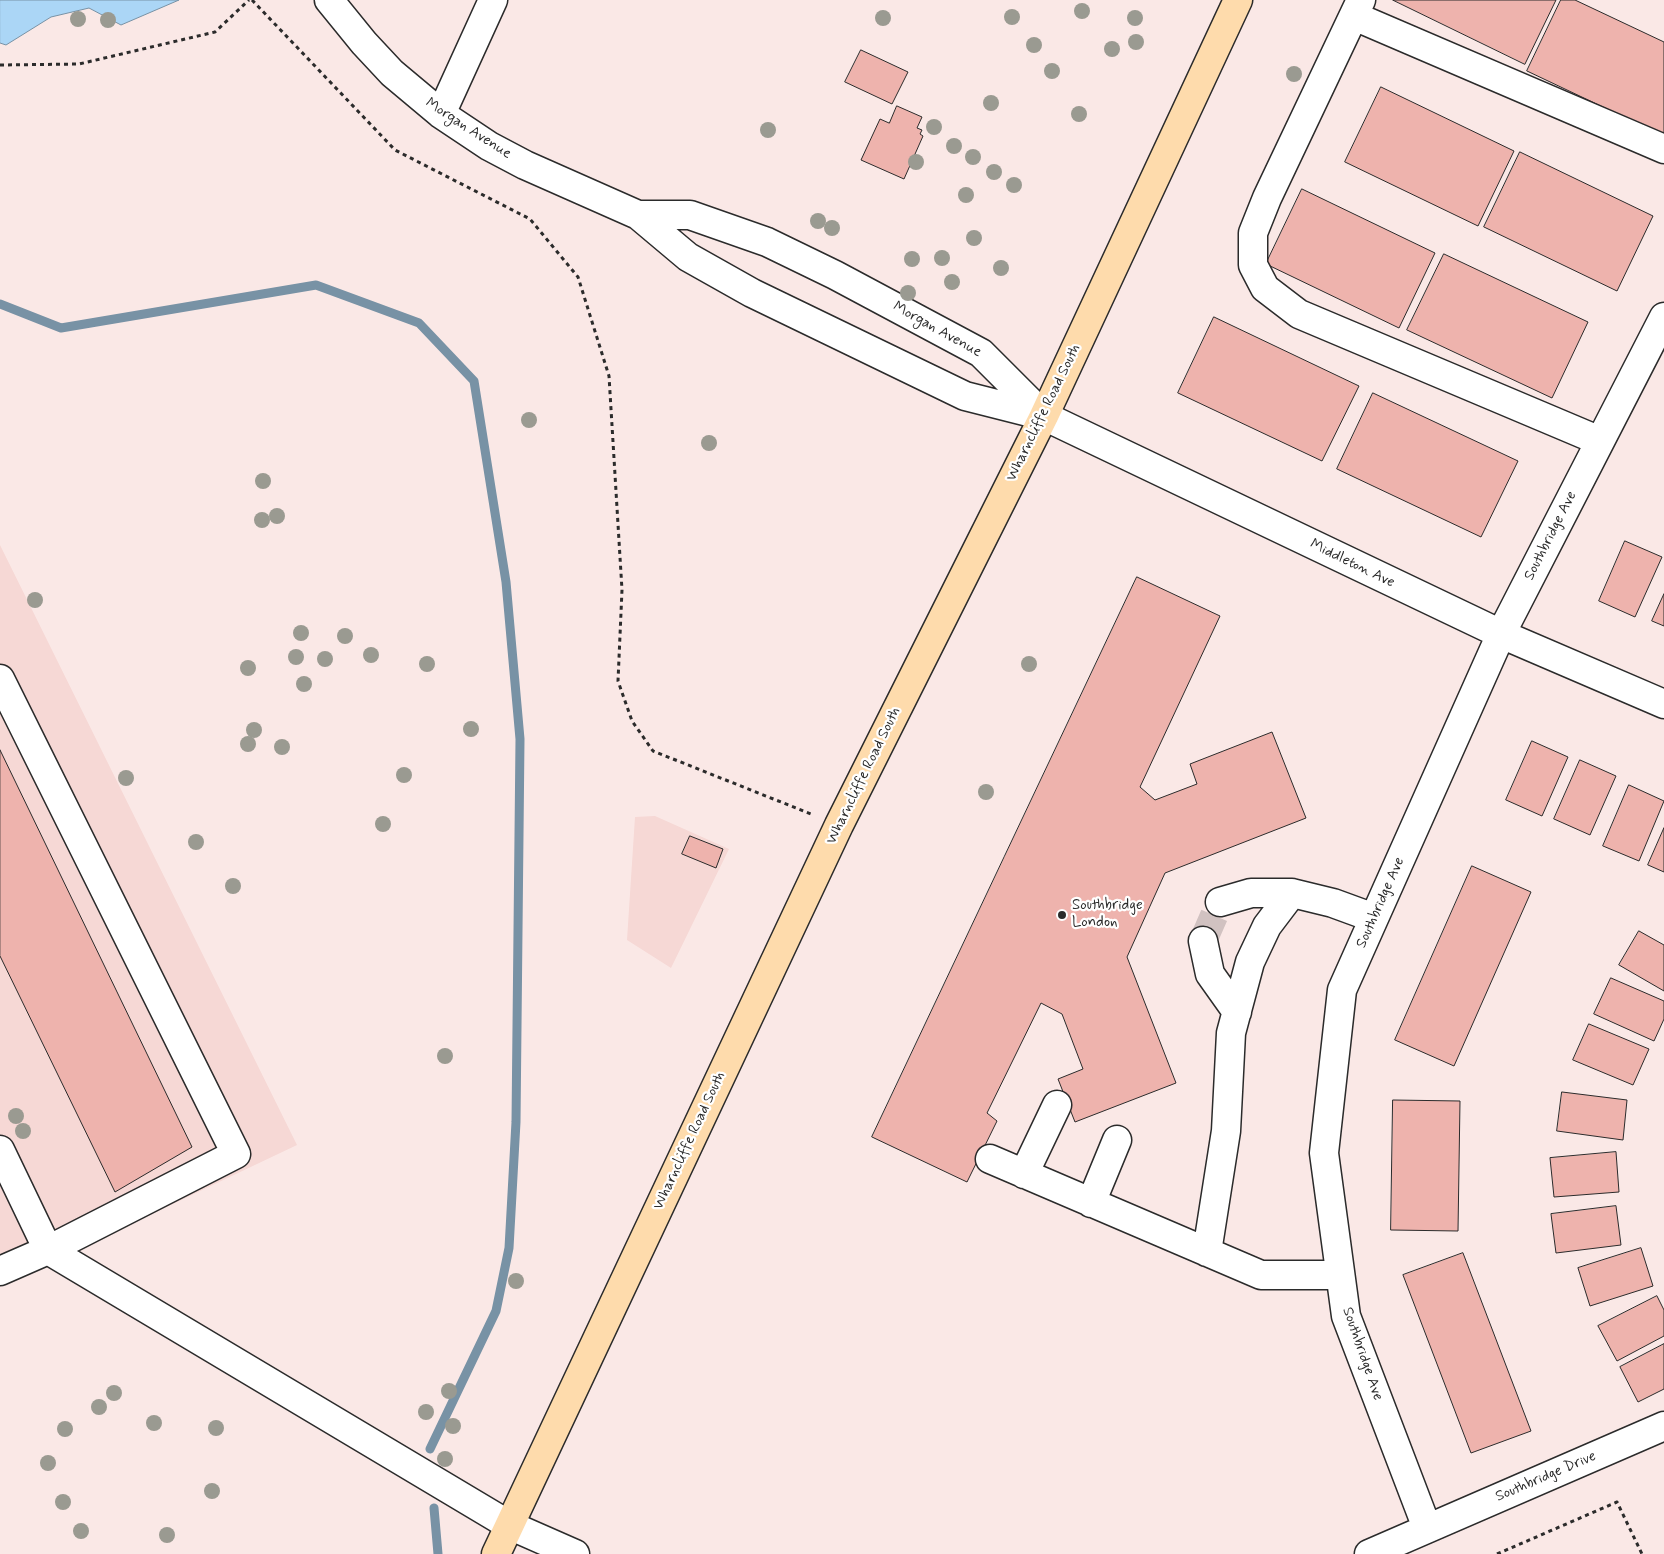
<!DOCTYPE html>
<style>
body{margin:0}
canvas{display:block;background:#fae8e6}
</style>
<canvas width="1664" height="1554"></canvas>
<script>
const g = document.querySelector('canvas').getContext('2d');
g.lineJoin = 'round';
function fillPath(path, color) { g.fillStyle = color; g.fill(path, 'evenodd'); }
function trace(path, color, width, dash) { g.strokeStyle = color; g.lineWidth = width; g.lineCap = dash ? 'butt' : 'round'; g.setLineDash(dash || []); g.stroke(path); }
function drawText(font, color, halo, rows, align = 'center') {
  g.font = font + ' Mynerve,sans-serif'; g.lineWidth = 4.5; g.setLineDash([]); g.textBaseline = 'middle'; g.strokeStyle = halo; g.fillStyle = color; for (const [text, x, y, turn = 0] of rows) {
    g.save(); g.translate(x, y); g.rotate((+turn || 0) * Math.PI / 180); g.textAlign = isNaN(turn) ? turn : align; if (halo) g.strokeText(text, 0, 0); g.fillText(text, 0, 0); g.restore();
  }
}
fillPath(new Path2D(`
 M0 545 297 1145 0 1286Z
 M655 816 729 849 671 968 627 940 635 817Z`), '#f6d8d5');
const water = new Path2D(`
 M0 0H179L121 25 89 8 51 17 6 45 0 43Z`);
fillPath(water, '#abd6f6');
trace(water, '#7892a5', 1);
trace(new Path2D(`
 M0 304 61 328 316 285 419 323 474 381 506 582 520 739 516 1122 509 1248 496 1311 430 1449
 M434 1508 438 1554`), '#7892a5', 9);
const building = new Path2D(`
 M1393 0H1556L1525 64Z
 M1561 0H1575L1664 42V136L1527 71Z
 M861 50 908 72 892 104 845 82Z
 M1381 87 1514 151 1478 226 1345 162Z
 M897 106 922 117 917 128 922 130 920 134 923 136 904 179 861 160 880 119 889 123Z
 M1520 152 1653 216 1617 291 1484 227Z
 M1302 189 1435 253 1399 328 1266 264Z
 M1444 254 1588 322 1552 398 1407 330Z
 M1214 317 1359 386 1322 461 1178 393Z
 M1373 393 1518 461 1481 537 1337 469Z
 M1625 541 1662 557 1635 617 1599 601Z
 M1137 577 1220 616 1140 787 1155 800 1197 784 1190 764 1272 732 1306 818 1165 873 1127 957 1176 1083 1075 1122 1058 1079 1083 1069 1062 1014 1041 1003 987 1113 997 1121 967 1182 872 1137Z
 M1664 594V626L1652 621Z
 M1532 741 1568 757 1542 816 1506 800Z
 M0 750 192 1147 115 1192 0 956Z
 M1580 760 1616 776 1590 835 1554 819Z
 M1629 785 1664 801 1639 861 1603 846Z
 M1664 828V872L1648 865Z
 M690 836 723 849 716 868 682 854Z
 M1472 866 1531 892 1454 1066 1395 1040Z
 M1639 931 1664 945V991L1619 965Z
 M1611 978 1664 1001V1019L1654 1041 1594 1014Z
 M1589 1024 1649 1049 1633 1085 1573 1060Z
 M1562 1092 1627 1100 1623 1140 1557 1131Z
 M1393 1100 1460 1101 1458 1231 1391 1230Z
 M1616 1152 1619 1192 1554 1197 1550 1158Z
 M1616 1206 1621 1245 1556 1253 1551 1214Z
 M1641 1248 1653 1286 1590 1306 1578 1268Z
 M1463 1253 1531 1431 1471 1453 1403 1275Z
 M1657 1296 1664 1310V1336L1617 1361 1598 1326Z
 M1664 1344V1389L1638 1402 1620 1367Z`);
fillPath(building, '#eeb3ad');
trace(building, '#2b2b2b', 1);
trace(new Path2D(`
 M1203 941 1220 902`), '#d1c2c1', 28, [28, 14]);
const minor = new Path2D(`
 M329 0 364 43 392 73 441 114 489 146 525 165 638 215 688 257 752 293 965 396 1044 416 1501 634 1664 704
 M1361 0 1267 198 1253 233V265L1265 288 1299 314 1600 441
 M1354 16 1664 149
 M441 114 493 0
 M638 215H690L767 242 835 275 981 353 1044 416
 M0 679 236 1154 48 1250 509 1525 575 1554
 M1220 902 1251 893H1292
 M1203 941 1210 974 1237 1012
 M0 1150 48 1250 0 1271
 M990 1159 1261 1275H1340
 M1024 1174 1057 1105
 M1091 1203 1117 1140
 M1207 1252 1226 1131 1231 1033 1250 962 1267 926 1292 893 1333 903 1374 918
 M1427 1528 1346 1316 1324 1153 1342 990 1501 634 1664 317
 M1369 1554 1664 1426`);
const major = new Path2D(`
 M496 1554 839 825 1044 416 1238 0`);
trace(minor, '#2b2b2b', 31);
trace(major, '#2b2b2b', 31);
trace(new Path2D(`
 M252 0 395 150 530 219 578 277 609 376 622 590 618 681 632 721 653 751 811 814
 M0 65 79 64 215 32 249 0
 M1497 1554 1617 1502 1642 1554`), '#2b2b2b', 3, [4, 4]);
trace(minor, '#fff', 28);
trace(major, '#fedbac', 28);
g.fillStyle = '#9a9a91';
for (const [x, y] of [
 [1082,11],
 [1012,17],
 [883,18],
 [1135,18],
 [78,19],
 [108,20],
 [1136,42],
 [1034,45],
 [1112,49],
 [1052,71],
 [1294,74],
 [991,103],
 [1079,114],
 [934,127],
 [768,130],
 [954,146],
 [973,157],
 [916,162],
 [994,172],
 [1014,185],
 [966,195],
 [818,221],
 [832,228],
 [974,238],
 [942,258],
 [912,259],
 [1001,268],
 [952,282],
 [908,293],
 [529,420],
 [709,443],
 [263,481],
 [277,516],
 [262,520],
 [35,600],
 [301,633],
 [345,636],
 [371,655],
 [296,657],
 [325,659],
 [427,664],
 [1029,664],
 [248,668],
 [304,684],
 [471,729],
 [254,730],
 [248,744],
 [282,747],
 [404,775],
 [126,778],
 [986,792],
 [383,824],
 [196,842],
 [233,886],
 [445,1056],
 [16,1116],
 [23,1131],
 [516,1281],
 [449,1391],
 [114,1393],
 [99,1407],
 [426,1412],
 [154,1423],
 [453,1426],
 [216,1428],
 [65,1429],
 [445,1459],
 [48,1463],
 [212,1491],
 [63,1502],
 [81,1531],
 [167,1535]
]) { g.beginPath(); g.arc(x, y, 8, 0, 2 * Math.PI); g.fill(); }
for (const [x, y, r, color] of [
 [1062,915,5,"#2b2b2b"]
]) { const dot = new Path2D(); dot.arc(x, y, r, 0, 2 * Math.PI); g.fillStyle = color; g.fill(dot); trace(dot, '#fff', 2); }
drawText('15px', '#2b2b2b', '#fff', [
 ["Morgan Avenue",468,129,33],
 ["Morgan Avenue",937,330,29],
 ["Wharncliffe Road South",1044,413,-64],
 ["Southbridge Ave",1551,536,-63],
 ["Middleton Ave",1352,564,26],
 ["Wharncliffe Road South",864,776,-64],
 ["Southbridge Ave",1381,903,-66],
 ["Wharncliffe Road South",690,1141,-65],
 ["Southbridge Ave",1362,1354,71],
 ["Southbridge Drive",1546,1477,-23]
]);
drawText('15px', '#2b2b2b', '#fff', [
 ["Southbridge",1072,906],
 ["London",1072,923]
], 'left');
</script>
